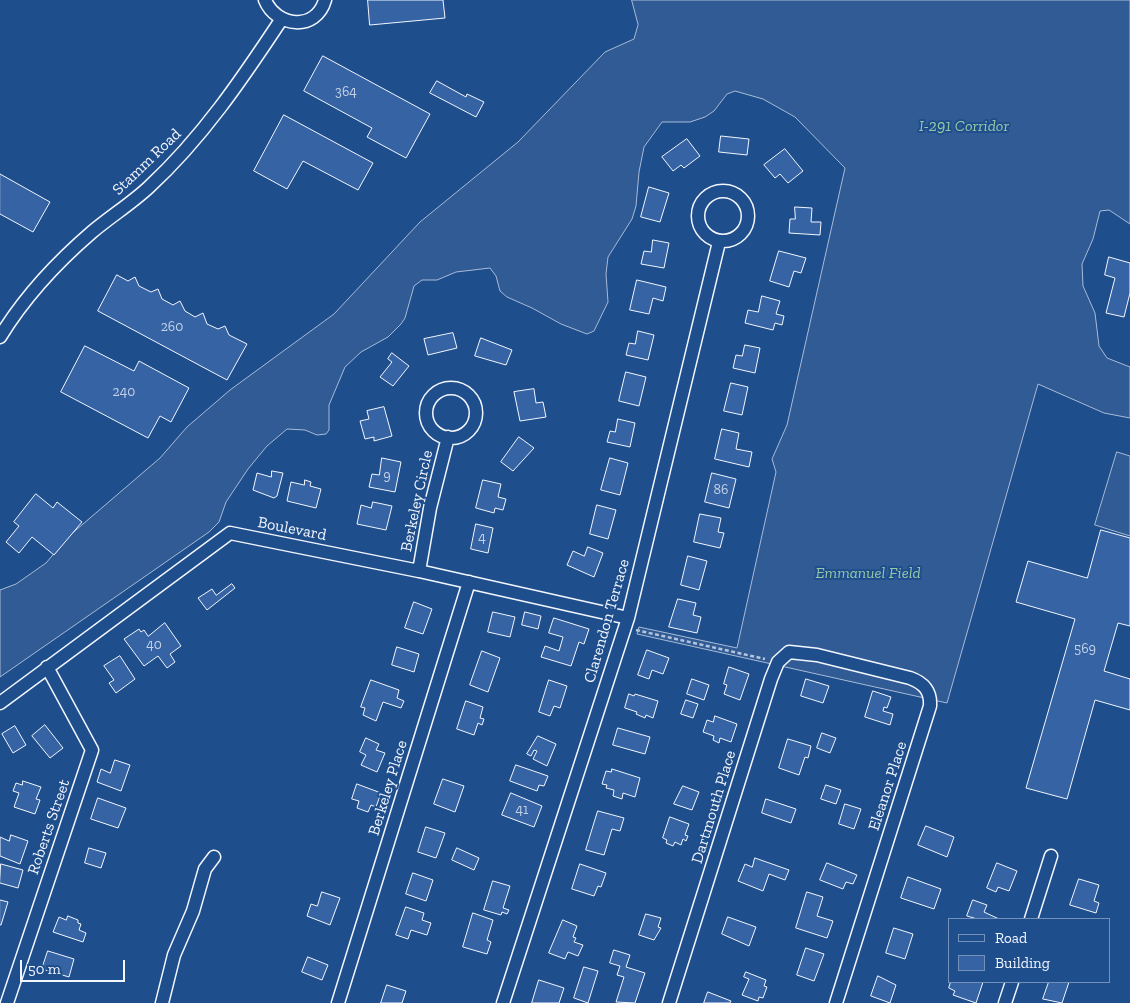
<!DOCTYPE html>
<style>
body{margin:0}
#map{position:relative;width:1130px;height:1003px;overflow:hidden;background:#1f4e8c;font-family:"Zilla Slab",serif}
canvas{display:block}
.legend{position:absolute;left:948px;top:918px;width:162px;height:65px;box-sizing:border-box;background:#1f4e8c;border:1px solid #7391ba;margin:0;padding:6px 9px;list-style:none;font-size:15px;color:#f2f6ff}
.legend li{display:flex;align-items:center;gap:10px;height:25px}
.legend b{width:25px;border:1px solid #7391ba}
.scale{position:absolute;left:20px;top:960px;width:105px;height:22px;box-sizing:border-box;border:2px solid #f2f6ff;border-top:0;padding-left:6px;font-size:15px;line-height:18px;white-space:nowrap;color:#f2f6ff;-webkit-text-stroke:4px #1f4e8c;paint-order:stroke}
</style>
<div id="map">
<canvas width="1130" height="1003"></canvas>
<ul class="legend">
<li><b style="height:6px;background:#1f4e8c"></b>Road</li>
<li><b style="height:14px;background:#3563a3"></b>Building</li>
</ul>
<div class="scale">50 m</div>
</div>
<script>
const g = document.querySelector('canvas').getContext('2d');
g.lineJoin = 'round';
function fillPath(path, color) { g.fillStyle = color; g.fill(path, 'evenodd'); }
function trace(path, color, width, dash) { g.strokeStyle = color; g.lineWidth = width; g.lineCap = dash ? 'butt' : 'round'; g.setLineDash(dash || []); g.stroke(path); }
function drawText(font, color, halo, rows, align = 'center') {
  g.font = font + ' "Zilla Slab",serif'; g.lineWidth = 4; g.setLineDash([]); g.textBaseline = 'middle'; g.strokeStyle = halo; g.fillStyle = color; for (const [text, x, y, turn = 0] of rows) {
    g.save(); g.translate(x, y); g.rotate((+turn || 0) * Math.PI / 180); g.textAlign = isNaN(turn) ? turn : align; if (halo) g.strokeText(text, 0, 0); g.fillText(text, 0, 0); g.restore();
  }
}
const built = new Path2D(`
 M632 0H1130V224L1109 210 1100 211 1093 239 1082 264 1083 286 1095 313 1099 346 1107 358 1130 367V418L1104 413 1038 384 947 703 637 634 639 627 737 648 776 472 772 459 787 425 845 168 795 117 763 99 735 91 727 94 714 111 705 117 690 122H662L644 147 639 172 636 206 632 219 608 257 606 274 608 302 594 331 587 334 561 324 532 308 507 297 500 291 496 276 490 268 456 272 437 280H422L414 286 405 318 401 324 388 337 361 352 345 367 329 405V430L326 434 317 435 305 430 287 429 267 446 248 469 226 502 219 522 209 532 0 677V590L16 584 46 563 69 536 160 458 187 427 230 390 334 314 420 222 518 142 605 52 634 39 638 25Z
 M1117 452 1130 456V536L1095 525Z`);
fillPath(built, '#305b95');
trace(built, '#a8bbd7', 1);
const building = new Path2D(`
 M368 0H443L445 18 370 25Z
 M323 56 430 114 406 158 367 137 372 128 304 91Z
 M437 81 466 97 467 94 484 102 476 117 430 93Z
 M284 115 373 163 358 190 303 161 287 189 254 171Z
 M721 136 749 139 747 155 719 152Z
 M687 139 700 156 684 168 681 165 673 171 662 157Z
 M785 149 803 171 788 183 780 174 775 178 764 165Z
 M0 174 50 202 33 232 0 214Z
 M649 187 669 193 660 222 641 217Z
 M795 207 812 208 811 222H821L820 235 789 233 790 219H795Z
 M653 240 669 243 664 268 641 264 644 251 651 252Z
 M779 251 806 258 801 273 794 271 789 287 770 281Z
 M1109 257 1130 263V293L1124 317 1106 313 1115 278 1105 275Z
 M117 275 128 281 135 277 139 286 151 292 158 289 162 299 173 305 180 301 185 311 195 317 203 313 207 324 218 329 225 326 229 335 247 344 227 380 98 311Z
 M637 280 666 287 663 301 653 298 649 314 630 310Z
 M762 296 780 301 776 314 784 316 782 325 775 323 773 330 745 323 748 310 758 312Z
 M638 331 654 335 648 360 626 355 629 343 635 344Z
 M453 333 457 348 428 355 424 339Z
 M481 338 512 350 506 365 475 356Z
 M745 345 760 348 755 373 733 368 736 355 742 356Z
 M85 346 134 371 139 361 189 388 171 422 160 416 148 438 61 392Z
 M392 353 409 366 393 386 380 377 392 362 388 359Z
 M626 372 646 377 639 406 619 401Z
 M731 383 748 387 742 415 724 411Z
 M534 389 536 403 543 402 546 417 520 421 514 392Z
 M384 407 392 436 374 441V437L365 439 360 421 369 419 367 411Z
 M618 419 635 423 630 447 607 442 610 431 615 432Z
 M722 429 739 433 736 449 752 452 749 467 715 459Z
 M519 437 534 448 513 471 501 462Z
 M382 458 401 462 395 492 369 487 372 474 379 475Z
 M610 458 628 463 620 495 601 490Z
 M272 471 283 473 277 496 274 498 253 490 257 473 271 477Z
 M712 473 736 479 729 508 705 502Z
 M305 480 311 482 310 486 321 489 316 508 287 501 291 482 304 485Z
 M483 480 501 484 498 497 506 499 503 510 495 508 494 513 476 508Z
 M36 494 53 508 57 502 82 522 54 555 32 537 19 553 6 542 19 526 14 522Z
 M373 502 392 506 386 530 357 524 361 505 371 508Z
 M597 505 616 510 608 539 590 534Z
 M700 514 721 518 718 532 724 533 720 548 694 542Z
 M476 524 493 528 488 553 471 549Z
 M1101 530 1130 538V626L1118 623 1104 671 1130 679V710L1095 700 1067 799 1026 788 1075 619 1016 602 1028 561 1087 578Z
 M588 547 603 553 594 577 567 565 573 551 584 556Z
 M688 556 707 561 699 590 681 585Z
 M232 584 235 588 207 610 198 598 212 589 216 595Z
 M678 599 696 603 693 615 701 617 697 633 669 627Z
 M414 602 432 609 423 634 405 628Z
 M493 612 515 617 510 637 488 632Z
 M525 612 541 616 538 629 522 625Z
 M554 618 589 629 584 644 579 642 571 666 541 657 545 646 559 651 563 637 549 633Z
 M165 623 181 646 170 654 175 662 167 668 158 656 144 666 124 639 139 629 141 632 144 630 148 636Z
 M397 647 419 654 414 672 392 665Z
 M647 650 669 658 663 674 652 670 649 679 638 675Z
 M482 651 500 658 488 692 470 685Z
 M120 656 135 679 116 693 109 683 114 680 104 666Z
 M729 667 749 674 740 700 724 694 727 685 724 684Z
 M692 679 709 685 704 700 687 694Z
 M806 679 829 686 823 703 801 696Z
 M371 680 399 690 397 698 404 701 401 708 383 702 376 721 363 715 365 708 361 707Z
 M549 680 567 686 560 708 554 706 550 716 539 712Z
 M873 691 891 697 887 708 884 707 883 711 893 714 890 725 865 717Z
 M629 694 634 696 635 694 658 701 653 718 646 715 645 718 636 714 637 712 625 708Z
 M686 700 698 704 693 718 681 714Z
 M466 701 483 707 480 718 484 719 482 725 478 723 474 735 457 729Z
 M715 716 737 724 731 742 720 738 719 743 713 740 714 736 703 732 707 720 713 722Z
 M45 725 63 748 50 758 32 736Z
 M15 726 26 745 13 753 2 734Z
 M618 728 650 737 645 754 613 745Z
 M822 733 836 738 830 753 817 748Z
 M538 736 556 744 547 766 533 759 537 751 534 750 531 756 527 754Z
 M366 738 379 744 376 750 385 753 377 772 361 765 366 755 360 752Z
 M788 739 811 746 808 758 805 757 799 775 779 768Z
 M115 760 130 765 121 791 97 782 101 769 110 773Z
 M516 765 548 776 544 786 539 785 537 791 510 781Z
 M612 769 640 778 635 797 623 793 622 799 613 796 614 790 606 788 607 785 602 784 606 771 611 772Z
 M443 779 464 786 455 812 434 804Z
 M23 781 41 787 36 799 40 800 35 814 14 807 19 793 13 791 16 783 22 785Z
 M357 784 381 793 376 807 371 805 368 812 357 808 359 801 352 799Z
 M826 785 841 790 836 804 821 799Z
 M683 786 699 792 692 810 674 804Z
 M511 793 542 806 534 827 502 815Z
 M98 798 126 808 118 828 91 819Z
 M766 799 796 809 791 823 762 813Z
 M845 804 861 809 854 829 839 824Z
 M598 811 624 818 620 831 612 829 604 855 586 850Z
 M670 817 689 824 685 835 688 836 686 841 683 839 681 845 675 842 673 846 666 843 667 840 663 838Z
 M926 826 954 837 947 857 918 845Z
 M426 827 445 833 436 858 418 852Z
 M11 835 28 841 20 864 0 856V837L9 841Z
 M89 848 106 853 101 868 85 863Z
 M457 848 479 858 474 870 452 860Z
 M755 858 789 870 785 880 769 874 763 891 738 881 745 864 752 867Z
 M827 863 857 875 853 884 846 882 843 889 820 880Z
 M997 863 1017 871 1009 891 998 887 996 892 987 888Z
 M1 864 23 870 18 888 0 883Z
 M580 864 606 873 601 887 598 886 594 896 572 889Z
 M413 873 433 880 426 901 406 894Z
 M908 877 941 889 934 909 901 898Z
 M1079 879 1099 885 1094 901 1099 903 1096 913 1070 905Z
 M493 881 510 886 503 908 509 910 507 914 502 912 501 915 484 910Z
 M322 892 340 898 330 925 307 916 311 904 317 906Z
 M807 892 823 897 817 916 833 921 827 938 796 928Z
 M0 900 8 902 1 925H0Z
 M973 900 987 905 984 912 999 919H977L967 916Z
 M406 907 424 913 422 920 431 923 427 935 411 930 408 939 396 935Z
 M473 913 493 920 487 940 491 942 487 954 463 947Z
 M646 914 661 918 658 927 661 928 654 940 639 935Z
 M68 916 78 920V923L81 924 79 930 86 933 83 942 53 932 59 917 66 920Z
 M728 917 756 927 749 946 722 934Z
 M563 920 577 926 573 937 576 938 574 942 583 945 578 956 568 952 565 959 549 953Z
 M894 928 913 934 905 959 886 953Z
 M806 948 824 954 814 981 797 975Z
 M614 950 630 955 626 967 645 973 635 1003 616 1002 624 977 617 975 620 966 610 963Z
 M48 951 74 959 69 977 42 969Z
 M308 957 328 965 322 980 302 972Z
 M584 967 598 971 588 1003 574 998Z
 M746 972 766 980 764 986 767 987 763 998 759 997 758 1001 742 995 749 979 744 977Z
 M878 976 896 985 890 1003 871 996Z
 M539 980 564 988 559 1003H532Z
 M951 982H983L976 1003 953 995 955 991 949 988Z
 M1049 982H1069L1062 1003 1043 999Z
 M387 985 406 991 402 1003H381Z
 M708 992 731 1001 730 1003H704Z`);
fillPath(building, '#3563a3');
trace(building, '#f2f6ff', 1);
const street = new Path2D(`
 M265 0C276 27 316 32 325 0
 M698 216a25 25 0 1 1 50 0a25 25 0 1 1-50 0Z
 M0 337C25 296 56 263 92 232 111 216 132 203 149 187 202 138 242 79 281 20
 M426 413a25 25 0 1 1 50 0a25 25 0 1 1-50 0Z
 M419 571 430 508 448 437
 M0 703 230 533 419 571 628 618
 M1031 919 1051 856
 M7 1003 92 750 47 667
 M162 1003 174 955 193 911 205 869 214 857
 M338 1003 469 582
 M503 1003 628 618 719 242
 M669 1003 771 679 778 662 789 652 817 655 910 678C924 683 931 691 930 706L836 1003
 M1005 1003 1012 982`);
trace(street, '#f2f6ff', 15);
trace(new Path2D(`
 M636 630 765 659`), '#b3c4dc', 2.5, [4, 2.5]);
trace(street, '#1f4e8c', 12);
drawText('14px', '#c3d1e8', null, [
 ["364",346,92],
 ["260",172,327],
 ["240",124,392],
 ["9",387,476],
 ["86",721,490],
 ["4",482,538],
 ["40",154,645],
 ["569",1085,649],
 ["41",522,810]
]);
drawText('italic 16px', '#97c8a6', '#1f4e8c', [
 ["I-291 Corridor",964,126],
 ["Emmanuel Field",868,573]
]);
drawText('16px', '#f2f6ff', '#1f4e8c', [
 ["Stamm Road",147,162,-44],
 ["Berkeley Circle",417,501,-78],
 ["Boulevard",292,529,11],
 ["Clarendon Terrace",607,621,-74],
 ["Eleanor Place",888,786,-72],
 ["Berkeley Place",388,788,-73],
 ["Dartmouth Place",714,807,-73],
 ["Roberts Street",49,827,-71]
]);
</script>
